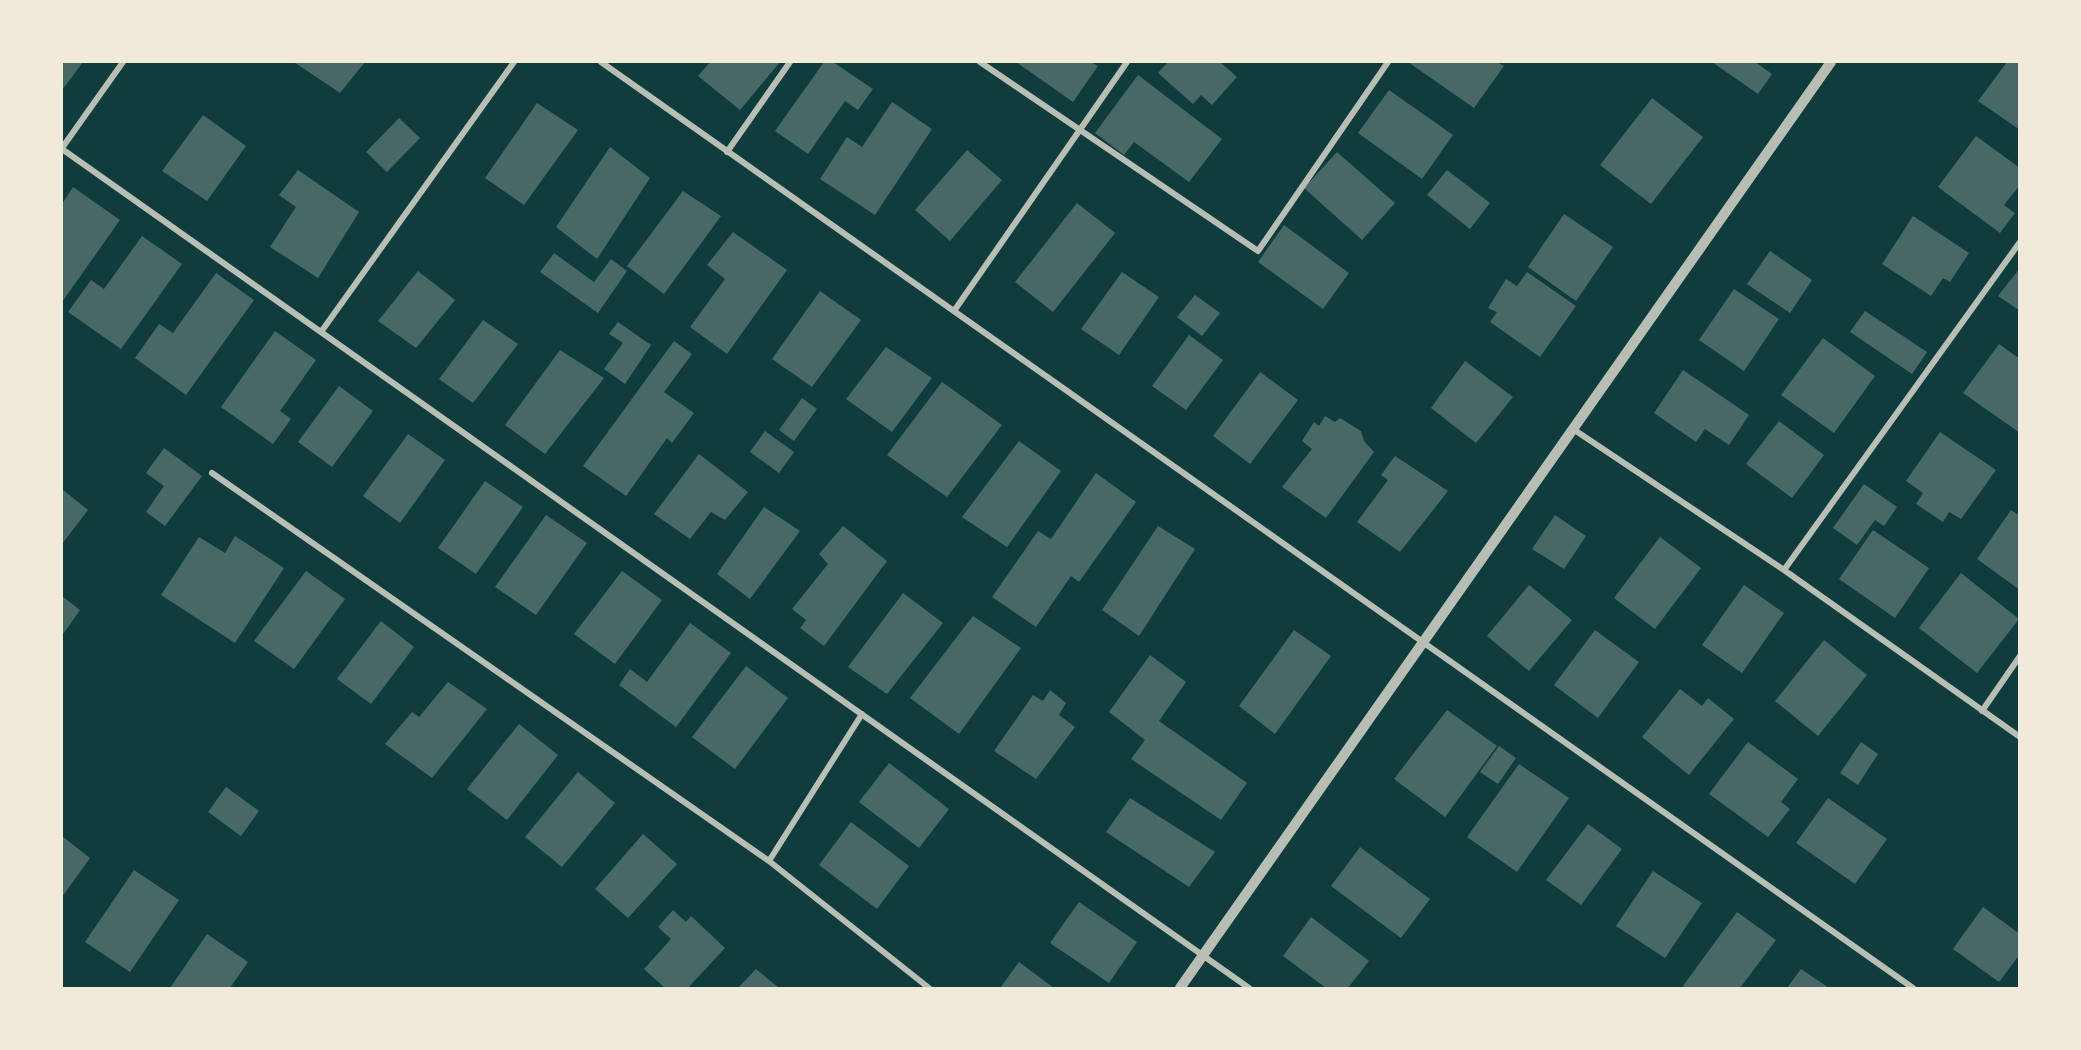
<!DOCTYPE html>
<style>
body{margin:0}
#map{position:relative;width:2081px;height:1050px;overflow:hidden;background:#0f3d3e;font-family:"Noto Sans",sans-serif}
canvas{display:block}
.frame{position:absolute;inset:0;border:63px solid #f1e9da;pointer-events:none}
</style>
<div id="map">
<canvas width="2081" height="1050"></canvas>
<div class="frame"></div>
</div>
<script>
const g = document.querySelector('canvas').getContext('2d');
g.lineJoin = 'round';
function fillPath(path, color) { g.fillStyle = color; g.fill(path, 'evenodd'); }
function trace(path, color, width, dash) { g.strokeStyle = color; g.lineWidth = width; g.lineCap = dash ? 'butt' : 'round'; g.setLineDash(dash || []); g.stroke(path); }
fillPath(new Path2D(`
 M62 62H83L62 90Z
 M294 62H365L340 93Z
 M710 62H780L740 110 698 76Z
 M824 62H833L873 89 858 110 845 101 808 154 775 131Z
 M1016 62H1091L1098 66 1073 102Z
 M1168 62H1220L1237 77 1212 105 1201 95 1193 104 1158 73Z
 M1408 62H1497L1504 66 1474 108Z
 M1712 62H1755L1772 74 1758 94Z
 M2007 62H2020V130L1978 101Z
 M1138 75 1222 139 1189 182 1134 142 1124 155 1095 133Z
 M1389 90 1453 135 1422 179 1358 133Z
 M1652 98 1703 137 1651 204 1600 165Z
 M892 102 932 129 875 215 820 179 847 137 862 147Z
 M537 103 578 130 524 205 485 178Z
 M203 115 246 146 207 201 162 171Z
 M399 118 420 138 387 172 366 152Z
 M1976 136 2020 168V185L2004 205 2015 213 2000 233 1938 187Z
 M610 147 650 178 597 259 556 227Z
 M967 150 1002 180 950 241 915 210Z
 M1337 152 1395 203 1362 240 1304 188Z
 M298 170 359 212 318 278 270 247 296 207 279 195Z
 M1447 170 1490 203 1470 229 1427 195Z
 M73 187 120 220 62 302V204Z
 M683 191 721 216 664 294 627 266Z
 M1077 203 1115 233 1053 312 1015 282Z
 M1564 214 1613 247 1576 301 1528 267Z
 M1913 216 1969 253 1950 282 1943 278 1931 296 1882 264Z
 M1284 225 1349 273 1323 309 1258 262Z
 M733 232 787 270 727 354 690 327 725 279 707 265Z
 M142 236 182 264 121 349 68 312 91 280 104 289Z
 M1770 251 1812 280 1790 313 1747 284Z
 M554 253 594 282 611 259 627 271 598 313 540 272Z
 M2020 268V311L1998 296Z
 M418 271 455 300 416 348 378 321Z
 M1122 272 1159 297 1119 355 1081 329Z
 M1527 272 1576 306 1540 357 1490 322 1497 312 1488 308 1506 279 1517 286Z
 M216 273 254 300 186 395 135 358 159 324 173 333Z
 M1734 289 1779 319 1744 371 1699 340Z
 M820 291 861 320 812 387 772 359Z
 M1195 295 1220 313 1202 336 1177 317Z
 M1865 311 1927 352 1912 374 1850 332Z
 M483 320 518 344 473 403 439 379Z
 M618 322 651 345 625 384 604 369 623 343 609 334Z
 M275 331 316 360 280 411 291 419 273 444 221 407Z
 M1189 335 1223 360 1186 410 1152 386Z
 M1823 338 1875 376 1834 433 1781 395Z
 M674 341 692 354 664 392 694 413 672 443 667 438 626 496 583 466Z
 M1999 344 2020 359V433L1963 393Z
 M886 347 932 378 892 432 846 399Z
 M560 350 604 378 545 454 505 425Z
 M1465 361 1513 397 1476 443 1431 408Z
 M1683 370 1749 415 1729 445 1705 429 1696 442 1654 413Z
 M1260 372 1298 400 1250 464 1213 436Z
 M942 382 1002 425 947 497 887 455Z
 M339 386 373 411 332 467 298 442Z
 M802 398 817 409 794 441 779 430Z
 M1325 416 1335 422 1340 418 1361 431 1364 441 1374 452 1326 518 1282 487 1312 449 1302 441 1314 422 1319 426Z
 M1779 421 1824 455 1792 498 1746 464Z
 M765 431 794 452 779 473 750 452Z
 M1940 432 1996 470 1961 519 1949 512 1943 522 1916 504 1923 493 1906 481Z
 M408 434 445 460 400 523 363 496Z
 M1019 441 1061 471 1007 547 962 517Z
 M164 448 202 476 165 526 146 512 164 486 146 473Z
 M699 454 748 492 725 520 711 512 690 539 654 514Z
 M1395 456 1448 491 1400 552 1357 522 1388 480 1381 475Z
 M1096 473 1136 502 1079 582 1071 576 1036 627 992 597 1038 531 1051 539Z
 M485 481 523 507 476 574 438 548Z
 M1864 484 1897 507 1884 526 1875 520 1857 545 1833 528Z
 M62 489 88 510 62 544Z
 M764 507 800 531 750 599 717 574Z
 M2011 510 2020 516V590L1977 559Z
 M546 515 587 543 536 615 495 587Z
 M1555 515 1586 536 1564 569 1532 549Z
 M843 526 887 561 824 646 800 628 806 620 792 609 828 564 819 554Z
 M1158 526 1195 549 1139 636 1102 610Z
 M1873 530 1929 568 1895 618 1839 579Z
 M235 536 284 568 235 643 161 595 199 537 225 553Z
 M1660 537 1701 568 1655 629 1614 598Z
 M306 571 345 599 294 669 254 641Z
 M622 571 662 600 615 664 574 634Z
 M1961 573 2019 619 1977 673 1919 628Z
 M1529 585 1572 620 1529 671 1487 636Z
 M1744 585 1784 613 1742 673 1702 645Z
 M903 593 943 623 887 694 848 667Z
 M62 596 80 610 64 633 62 632Z
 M973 616 1021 648 959 734 910 698Z
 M381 621 414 647 371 704 337 679Z
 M690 623 731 653 676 727 619 685 630 669 647 682Z
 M1294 630 1331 656 1275 734 1239 706Z
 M1595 630 1639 662 1598 718 1554 685Z
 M1824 640 1867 675 1818 736 1775 701Z
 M1150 655 1186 682 1159 721 1247 783 1221 820 1131 759 1145 740 1109 712Z
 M746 666 788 698 735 769 692 737Z
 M448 682 487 709 432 778 385 744 412 712 419 717Z
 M1680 689 1702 706 1708 698 1734 719 1689 775 1642 737Z
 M1050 690 1066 703 1059 715 1075 727 1036 779 994 751 1033 695 1043 701Z
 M1447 710 1497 746 1445 817 1394 779Z
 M519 724 558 755 507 820 467 789Z
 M1748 742 1798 779 1781 802 1790 809 1768 837 1709 794Z
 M1861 742 1878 754 1858 785 1840 773Z
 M1499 746 1516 758 1498 784 1480 772Z
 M889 763 949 809 919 848 859 802Z
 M1519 764 1569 798 1517 872 1467 837Z
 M578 772 615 803 562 867 525 837Z
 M226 787 259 811 241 836 208 812Z
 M1130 798 1215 852 1189 887 1106 832Z
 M1828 798 1887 839 1855 884 1796 843Z
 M851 822 909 866 877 909 819 865Z
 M1588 824 1622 849 1581 905 1546 880Z
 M643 834 677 864 628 918 595 889Z
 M62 836 90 858 62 897Z
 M1360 847 1430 899 1401 938 1331 886Z
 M134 870 179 900 130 972 85 942Z
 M1653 871 1702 903 1665 958 1616 926Z
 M1079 902 1137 942 1109 983 1050 943Z
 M1983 907 2020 934V954L1999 982 1953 949Z
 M673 910 686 922 691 916 725 948 688 988H665L644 969 671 939 658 927Z
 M1737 912 1776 940 1740 988H1687L1683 986Z
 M1311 917 1369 961 1348 988H1326L1283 956Z
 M207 934 248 962 230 988H170Z
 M1019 962 1054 988H1000Z
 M756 969 779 988H738Z
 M1801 969 1829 988H1787Z`), '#486865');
trace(new Path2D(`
 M601 62 1913 988
 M980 62 1258 251 1388 62
 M62 148 123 62
 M62 149 1249 988
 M727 152 790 62
 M954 311 1127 62
 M321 332 514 62
 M1573 429 1784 570 2020 737
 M212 473 769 861 929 988
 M1784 570 2020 242
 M1982 711 2020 656
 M769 861 862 714`), '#b8beb3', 6);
trace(new Path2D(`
 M1180 988 1831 62`), '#b8beb3', 10);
</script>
